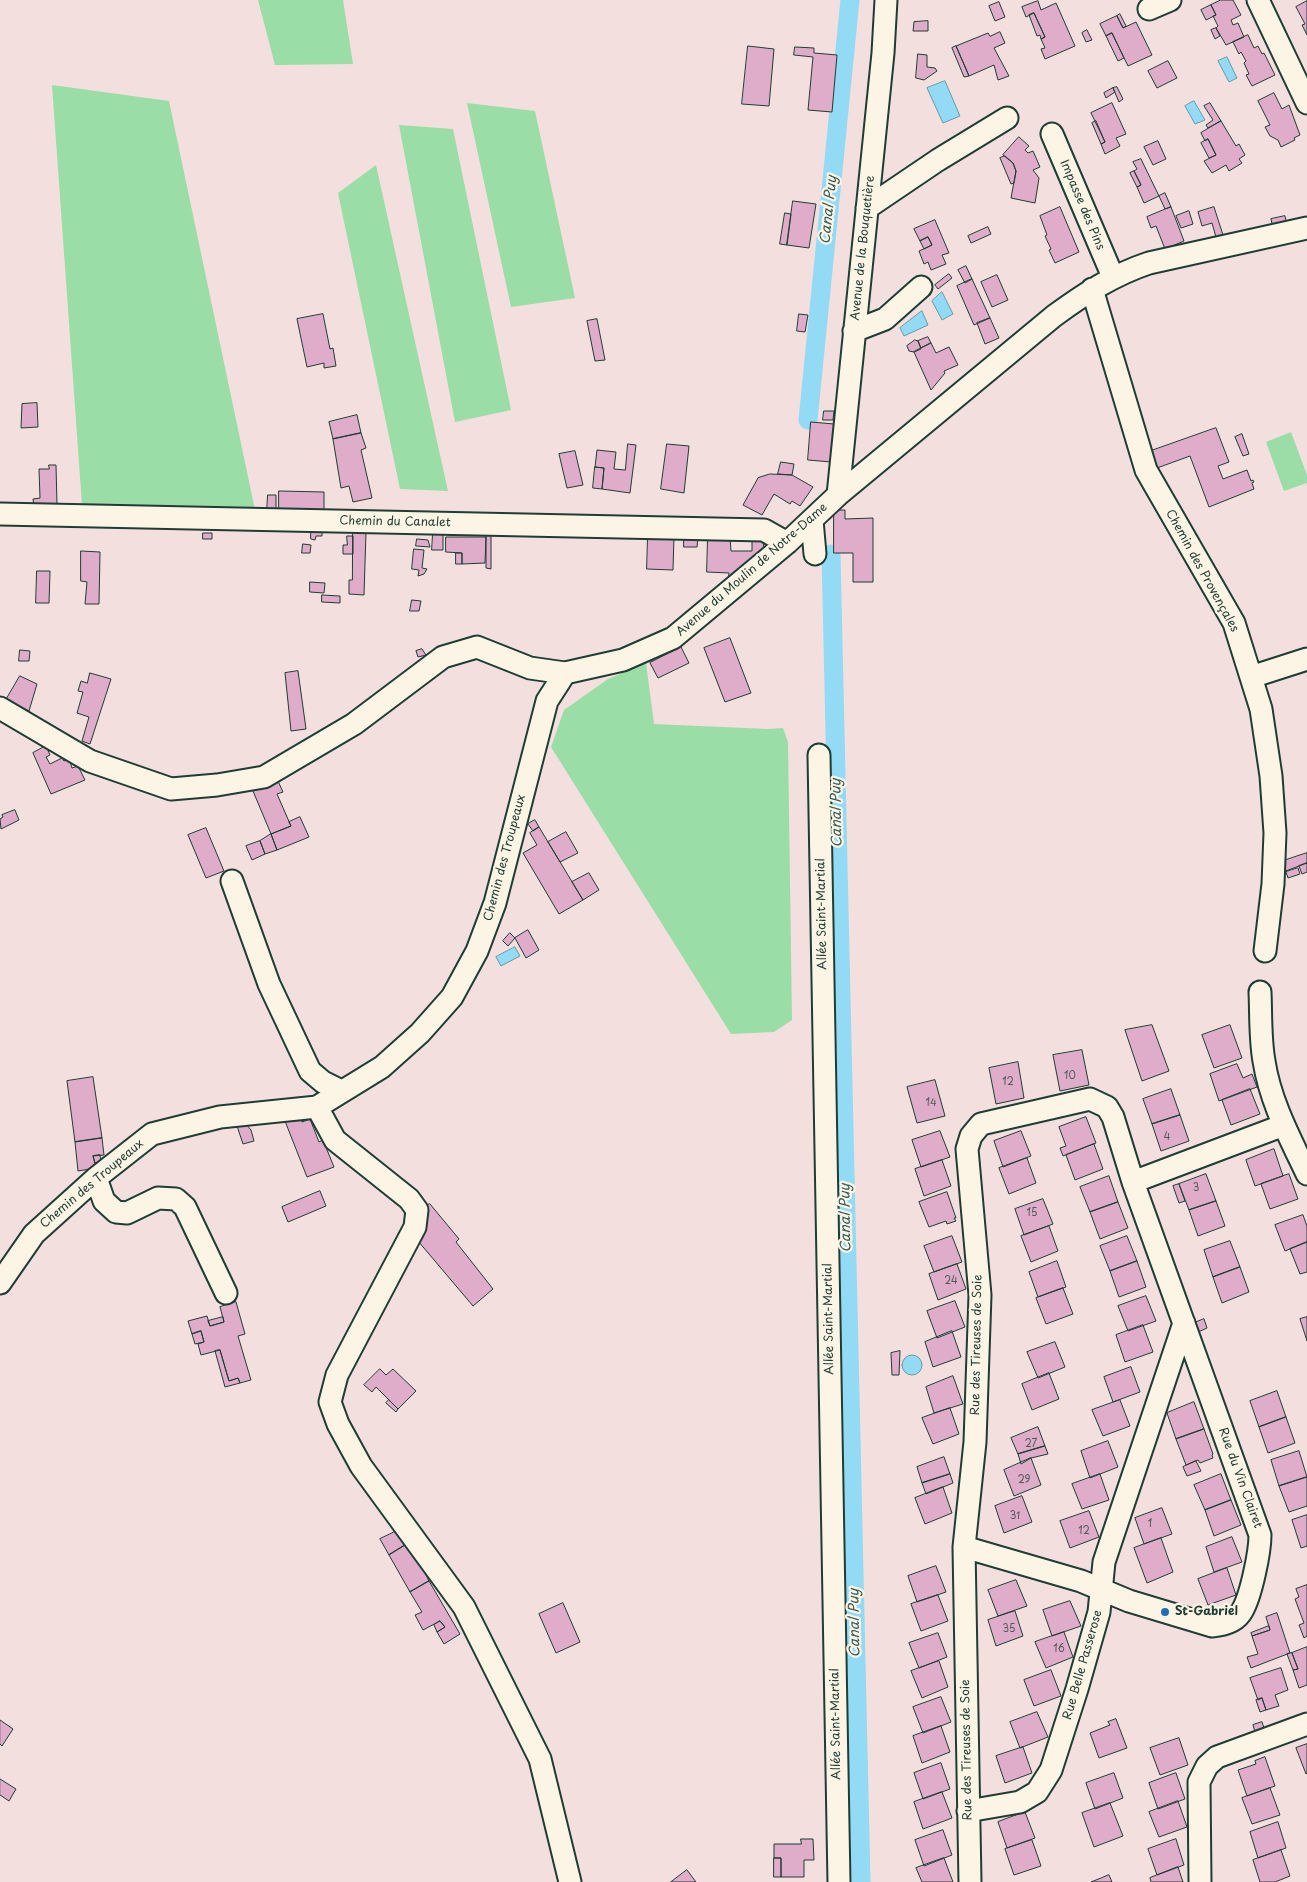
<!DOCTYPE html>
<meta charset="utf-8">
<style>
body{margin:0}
canvas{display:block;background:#f3dfdd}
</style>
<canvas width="1307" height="1882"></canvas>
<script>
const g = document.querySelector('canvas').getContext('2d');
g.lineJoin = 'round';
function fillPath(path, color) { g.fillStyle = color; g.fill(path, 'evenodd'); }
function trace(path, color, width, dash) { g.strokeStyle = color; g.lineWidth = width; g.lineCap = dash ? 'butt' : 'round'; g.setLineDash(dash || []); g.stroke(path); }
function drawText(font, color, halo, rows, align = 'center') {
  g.font = font + ' "Playpen Sans",sans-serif'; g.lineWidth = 4.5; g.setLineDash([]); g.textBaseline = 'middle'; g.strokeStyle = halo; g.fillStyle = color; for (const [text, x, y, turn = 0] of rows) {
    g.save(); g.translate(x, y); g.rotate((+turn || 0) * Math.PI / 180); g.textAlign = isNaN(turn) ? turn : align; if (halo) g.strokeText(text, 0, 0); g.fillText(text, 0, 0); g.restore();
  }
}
fillPath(new Path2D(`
 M258 0H343L353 64 275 65Z
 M52 85 169 101 255 510 82 505Z
 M467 103 535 111 575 298 511 307Z
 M399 125 453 129 511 410 455 422Z
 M376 165 448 491 400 489 338 193Z
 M1291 432 1307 475V483L1284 491 1266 442Z
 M646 663 654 724 768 729 783 728 788 742 792 1020 774 1032 731 1034 551 747 564 710 608 679Z`), '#9adda7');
const water = new Path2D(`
 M1227 57 1237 78 1229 82 1218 61Z
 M945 81 960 116 943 123 927 88Z
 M1194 101 1205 120 1195 124 1185 106Z
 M942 292 953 314 942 320 932 301Z
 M922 311 928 325 904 336 900 328Z
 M515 947 520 956 501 966 496 957Z
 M902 1365a10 10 0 1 1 20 0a10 10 0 1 1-20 0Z`);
fillPath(water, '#93daf5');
trace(water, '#659ba8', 1);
trace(new Path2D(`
 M808 420 850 0
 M831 554 861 1882`), '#93daf5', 19);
const building = new Path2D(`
 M1221 0H1233L1241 15 1231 20 1233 25 1238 23 1244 37 1226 45 1216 28 1218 26 1213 16 1216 15 1211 5Z
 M1038 1 1041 10 1056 3 1075 46 1045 59 1041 49 1045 48 1041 39 1045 37 1034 13 1026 17 1022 7Z
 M1307 1V35L1302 25 1305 24 1296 7Z
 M999 2 1005 17 995 21 989 6Z
 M1211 5 1216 15 1206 20 1201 10Z
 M1034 13 1045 37 1041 39 1040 35 1037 36 1029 15Z
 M1120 14 1126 26 1123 28 1117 16Z
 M1117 16 1123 28 1136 22 1152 55 1128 66 1112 33 1106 36 1100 24Z
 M928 21V31H913L914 22Z
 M1216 28 1220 36 1215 39 1211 30Z
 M1087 30 1092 40 1086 42 1082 33Z
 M1000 32 1005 43 994 48 1009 76 998 80 994 65 969 76 956 46 988 33 990 36Z
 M1112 33 1124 58 1118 61 1106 36Z
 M1248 35 1254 48 1258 46 1262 54 1264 53 1275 75 1252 86 1246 75 1249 74 1244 63 1246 61 1241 52 1239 54 1233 42Z
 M748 46 774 49 769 106 742 104Z
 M956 46 969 76 964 77 952 48Z
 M795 47 814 48V53L837 55 832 112 808 110 813 57 794 55Z
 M918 54 927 55V67L935 68 937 71 924 80 916 78Z
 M1168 61 1177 78 1157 88 1148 71Z
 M1117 87 1123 99 1119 102 1113 88Z
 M1113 88 1115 92 1106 98 1104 93Z
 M1274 93 1282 109 1289 105 1300 135 1294 138 1295 140 1281 147 1278 140 1270 136 1265 127 1270 125 1258 101Z
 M1112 103 1126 134 1116 138 1120 146 1105 154 1101 144 1105 142 1091 113Z
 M1210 103 1221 121 1208 128 1206 125 1213 120 1204 106Z
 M1096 121 1105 142 1101 144 1092 123Z
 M1221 121 1236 146 1239 144 1245 155 1239 159 1242 163 1229 171 1226 165 1212 173 1204 161 1216 155 1208 139 1205 141 1201 133Z
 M1019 137 1029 146 1025 150 1028 153 1033 151 1040 167 1033 170 1039 178 1035 203 1011 198 1016 171 1013 163 1003 155Z
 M1208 139 1216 155 1209 158 1201 143Z
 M1158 141 1166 159 1153 165 1144 147Z
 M1005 156 1013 163 1016 171 1014 183 1011 184 1000 158Z
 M1141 159 1159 196 1144 203 1137 187 1141 185 1134 171 1137 169 1133 162Z
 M1134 171 1141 185 1137 187 1130 173Z
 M1165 193 1171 207 1165 209 1159 196Z
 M793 201 816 204 809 248 787 245Z
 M1060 207 1079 252 1055 263 1049 250 1051 249 1045 236 1047 235 1040 216Z
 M1171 207 1184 241 1165 249 1156 226 1151 228 1147 217Z
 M1214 207 1223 235 1216 237 1212 223 1202 226 1198 212Z
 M1189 211 1193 224 1181 228 1176 216Z
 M785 213 791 214 787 245 780 244Z
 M1285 216 1287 225 1273 228 1271 219Z
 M935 220 949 253 942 255 946 264 931 270 928 262 924 264 919 251 932 245 928 237 920 241 914 229Z
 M988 227 991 234 971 243 968 236Z
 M928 237 932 245 924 249 920 241Z
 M966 266 972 279 965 283 958 270Z
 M949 274 952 278 938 289 935 285Z
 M997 275 1008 300 992 307 981 282Z
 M972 279 990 318 974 325 957 286Z
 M323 314 330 349 333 348 336 366 324 368V363L307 367 297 319Z
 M799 314 808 315 805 332 797 331Z
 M990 318 999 338 985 344 977 323Z
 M597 319 605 360 595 361 587 321Z
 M928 337 931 343 921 348 918 341Z
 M915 340 918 341 921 349 914 352 909 351 907 346Z
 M931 343 936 353 949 347 958 365 944 371 945 373 931 390 914 352Z
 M37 403 38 427 21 428 22 404Z
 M824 411H834L833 420H823Z
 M357 415 361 433 333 439 329 422Z
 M811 422 834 424 831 462 808 460Z
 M1216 428 1229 462 1218 466 1223 479 1247 470 1251 481 1253 480 1254 482 1252 483 1254 489 1209 507 1190 456 1157 468 1151 451Z
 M361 433 366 448 361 450 372 498 353 502 349 486 341 488 333 439Z
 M1242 434 1249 454 1243 456 1235 437Z
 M628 444 636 445 630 493 602 489 604 468 595 467 597 450 616 452 614 469 625 470Z
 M667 444 689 446 684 493 661 489Z
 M575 451 583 485 567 488 559 454Z
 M781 462 794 464 792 475 778 474Z
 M49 465H56L57 505 34 506 33 499 40 498 39 469H49Z
 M595 467 604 468 602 489 593 488Z
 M770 474 792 475 813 487 800 506 792 501 790 504 774 494 762 515 743 505 758 478Z
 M279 491 324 492V512L279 511Z
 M268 495H276V511H267Z
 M834 510H845V519L873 518V582H853V553H834Z
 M311 528H322V536H316L315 540 311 539Z
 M491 530V569L486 568V531Z
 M353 532H366L364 595 349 594V580H352Z
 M203 533H212V539H203Z
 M433 533H443V550H432Z
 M648 535 674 536 673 570 647 569Z
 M347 536H353V554H343V545H347Z
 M684 536 698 537 697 547H684Z
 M446 537H486L485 563 462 564V553L446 552Z
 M708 537H730L731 551H752V538H764L763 555 728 582 729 573 707 572Z
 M417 539 428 540 430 547 416 546Z
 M303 544 311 545 310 553H302Z
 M414 549 424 550 422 568 427 569 424 574 418 576 419 570 412 569Z
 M81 551 100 552 99 604H85L87 582 81 581Z
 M456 553H462V564H456Z
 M37 571H50L49 603H36Z
 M310 582 325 583 324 593 310 592Z
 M322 595 340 596V603L322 602Z
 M412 600 421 601 419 611H410Z
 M730 638 751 693 725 702 704 648Z
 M681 647 689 663 658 678 650 663Z
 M422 649 426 655 418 657 416 651Z
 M20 650 30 651 29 661H19Z
 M298 671 306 729 291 731 285 673Z
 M90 673 111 679 90 744 82 741 89 717 77 713 83 692 78 691 81 681 87 683Z
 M20 676 37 684 29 711 6 700Z
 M46 746 50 755 46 757 50 764 62 758 64 761 69 758 72 768 78 766 85 780 51 794 33 753Z
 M278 781 283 792 277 794 291 826 271 834 253 791Z
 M15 810 19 820 1 829 0 819 3 817 2 815Z
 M300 817 309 837 277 850 271 834 291 826 289 822Z
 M535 820 539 827 533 831 528 824Z
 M539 827 583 900 559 914 523 853 537 845 530 833Z
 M206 828 224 871 206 878 188 835Z
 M566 832 578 853 560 862 548 842Z
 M271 834 277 850 265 854 260 841Z
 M260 841 265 854 252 860 246 846Z
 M1307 853V863L1283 872V861Z
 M1307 863V872L1302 874 1299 866Z
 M1298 868 1300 874 1288 878 1286 872Z
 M589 873 599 890 583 900 572 882Z
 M528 930 539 950 526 958 515 938Z
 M510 933 515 938 508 946 503 941Z
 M1152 1025 1169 1071 1142 1081 1125 1030Z
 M1230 1025 1242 1058 1214 1068 1202 1035Z
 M1082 1050 1089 1085 1060 1091 1053 1055Z
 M1018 1062 1024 1098 996 1104 989 1068Z
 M1237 1064 1243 1078 1252 1074 1257 1087 1219 1101 1210 1074Z
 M93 1077 102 1138 75 1142 67 1081Z
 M935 1080 945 1116 917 1123 907 1087Z
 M1171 1089 1180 1115 1152 1124 1143 1099Z
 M1250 1089 1260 1114 1231 1125 1222 1100Z
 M299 1115 302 1122 310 1119 319 1142 323 1140 334 1167 307 1177 285 1121Z
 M1180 1115 1189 1141 1161 1151 1152 1124Z
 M1086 1117 1096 1143 1063 1156 1060 1148 1066 1146 1059 1127Z
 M245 1123 251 1130 254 1141 243 1144 237 1126Z
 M940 1131 950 1157 921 1167 912 1140Z
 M1021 1131 1031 1156 1003 1167 994 1141Z
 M102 1138 104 1155 93 1156 96 1168 78 1171 75 1142Z
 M1094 1144 1103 1169 1075 1180 1066 1155Z
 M1274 1149 1283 1176 1255 1186 1246 1160Z
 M100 1155 101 1161 95 1163 93 1156Z
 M1027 1158 1036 1183 1009 1194 999 1168Z
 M942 1160 951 1186 924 1196 915 1169Z
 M1206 1174 1216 1201 1189 1210 1179 1184Z
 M1289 1174 1298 1199 1270 1209 1261 1184Z
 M1109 1176 1118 1202 1090 1212 1080 1187Z
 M1179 1184 1185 1201 1179 1203 1173 1186Z
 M320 1191 326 1206 288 1222 282 1207Z
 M947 1192 956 1218H954L956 1221 947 1224 946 1221 929 1227 919 1202Z
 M1043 1199 1053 1224 1024 1235 1015 1209Z
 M1216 1201 1225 1226 1198 1236 1189 1210Z
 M1118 1202 1128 1228 1100 1239 1090 1212Z
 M430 1204 459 1239 456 1242 493 1289 473 1306 418 1241 424 1206Z
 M1303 1215 1307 1226V1242L1285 1251 1275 1225Z
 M1049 1226 1058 1251 1031 1262 1021 1236Z
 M952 1236 962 1262 934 1272 924 1246Z
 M1127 1236 1137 1261 1110 1271 1100 1246Z
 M1230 1241 1240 1267 1213 1277 1204 1250Z
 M1307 1242V1272L1300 1274 1290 1249Z
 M1057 1261 1066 1287 1038 1297 1029 1272Z
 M1137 1261 1146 1287 1119 1297 1110 1271Z
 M957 1264 966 1289 938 1300 929 1274Z
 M1240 1267 1249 1292 1222 1303 1213 1277Z
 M1063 1288 1073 1314 1046 1324 1036 1298Z
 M1146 1296 1156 1321 1128 1331 1118 1306Z
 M955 1301 965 1327 937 1338 927 1311Z
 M236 1302 245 1334 238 1336 251 1380 240 1383 238 1378 229 1381 220 1350 201 1355 198 1344 204 1342 201 1331 192 1334 188 1321 207 1316 210 1326 224 1322 220 1307Z
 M223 1317 224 1322 210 1326 208 1321Z
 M1307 1317V1341L1300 1319Z
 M1204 1319 1207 1328 1196 1333 1192 1324Z
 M1143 1325 1153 1352 1125 1362 1116 1335Z
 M201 1331 204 1342 195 1344 192 1334Z
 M952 1331 961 1357 933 1367 925 1342Z
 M1055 1342 1065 1367 1038 1378 1027 1352Z
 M220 1350 229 1381 238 1378 240 1383 225 1387 215 1351Z
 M900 1351 899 1375H892L891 1353Z
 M1131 1367 1140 1392 1113 1402 1104 1377Z
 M380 1369 386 1375 393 1369 416 1391 398 1409 376 1387 372 1392 364 1385Z
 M1049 1373 1059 1399 1032 1410 1022 1384Z
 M953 1376 963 1404 934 1413 926 1387Z
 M1277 1391 1286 1417 1259 1427 1250 1401Z
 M389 1400 398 1409 396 1412 386 1403Z
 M1120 1400 1130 1426 1103 1436 1092 1410Z
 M1194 1402 1204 1429 1176 1439 1167 1413Z
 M950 1408 959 1434 933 1444 922 1418Z
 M1286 1417 1295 1443 1268 1453 1259 1427Z
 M1038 1427 1045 1446 1018 1454 1011 1438Z
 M1204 1429 1213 1454 1212 1455 1213 1458 1200 1463 1198 1460 1186 1465 1176 1439Z
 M1108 1441 1118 1467 1090 1478 1081 1451Z
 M1045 1446 1048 1454 1031 1458 1021 1464 1018 1454Z
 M1299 1451 1307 1477 1279 1486 1271 1460Z
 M944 1457 950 1474 922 1483 917 1467Z
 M1031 1458 1041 1485 1014 1496 1004 1470Z
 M1196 1461 1201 1471 1187 1476 1183 1467Z
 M950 1474 953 1483 926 1494 922 1483Z
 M1100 1474 1109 1500 1082 1509 1072 1484Z
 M1221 1474 1231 1500 1205 1510 1194 1485Z
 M1307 1477V1506L1289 1512 1279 1486Z
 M943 1487 952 1513 925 1524 915 1498Z
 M1022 1496 1032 1522 1004 1533 995 1506Z
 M1231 1500 1241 1525 1214 1536 1205 1510Z
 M1162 1508 1172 1534 1144 1544 1135 1518Z
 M1089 1511 1099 1537 1070 1548 1060 1521Z
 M1307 1515V1546L1301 1548 1292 1520Z
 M401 1529 410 1542 389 1555 380 1539Z
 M1232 1537 1242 1562 1214 1572 1206 1547Z
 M1161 1538 1173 1572 1147 1583 1134 1548Z
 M410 1542 429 1581 410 1592 389 1555Z
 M936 1566 946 1592 917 1602 908 1576Z
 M1227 1568 1236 1595 1208 1605 1198 1579Z
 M1016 1580 1027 1606 998 1616 988 1590Z
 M429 1581 460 1634 444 1644 437 1632 445 1627 440 1621 423 1630 415 1615 422 1612 410 1592Z
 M1307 1585V1636L1304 1638 1299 1625 1304 1623 1295 1599 1299 1597 1296 1589Z
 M938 1595 948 1621 921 1631 911 1604Z
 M1070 1601 1081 1626 1052 1636 1043 1610Z
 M563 1603 580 1642 556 1653 539 1614Z
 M1015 1611 1023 1636 996 1646 988 1620Z
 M1277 1613 1290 1653 1251 1668 1247 1657 1258 1654 1252 1636 1270 1630 1266 1617Z
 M440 1621 445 1627 437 1632 434 1625Z
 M1269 1626 1270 1630 1252 1636 1251 1633Z
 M1064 1632 1073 1657 1046 1668 1035 1642Z
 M938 1633 947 1657 919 1668 909 1643Z
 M1307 1647V1685L1299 1688 1293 1670 1298 1669 1292 1653Z
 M1292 1653 1298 1669 1293 1670 1287 1654Z
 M939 1661 948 1687 922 1698 911 1671Z
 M1281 1668 1288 1690 1275 1695 1279 1706 1266 1710 1262 1698 1258 1700 1250 1678Z
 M1051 1670 1061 1696 1034 1706 1024 1680Z
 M941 1697 951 1722 923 1733 913 1707Z
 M1262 1698 1266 1710 1260 1712 1256 1700Z
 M1037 1712 1048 1737 1020 1748 1010 1722Z
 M1116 1719 1127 1748 1099 1758 1090 1733 1110 1725 1108 1722Z
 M0 1720 13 1729 2 1746 0 1744Z
 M1262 1722 1264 1728 1255 1732 1253 1725Z
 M941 1726 950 1752 922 1763 913 1736Z
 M1179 1738 1188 1765 1160 1775 1150 1748Z
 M1307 1744V1773L1306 1774 1296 1748Z
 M1023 1747 1032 1773 1005 1783 996 1756Z
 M1265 1757 1275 1786 1247 1796 1238 1770 1256 1764 1255 1761Z
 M941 1763 950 1789 923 1799 914 1773Z
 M1114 1773 1123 1798 1095 1809 1086 1783Z
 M1176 1773 1185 1799 1158 1809 1149 1783Z
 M0 1779 16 1789 9 1801 0 1795Z
 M1270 1788 1280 1815 1252 1824 1242 1798Z
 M942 1792 952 1818 923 1829 914 1802Z
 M1178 1801 1187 1827 1159 1837 1149 1812Z
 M1110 1803 1123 1836 1094 1847 1082 1813Z
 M1025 1812 1035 1838 1007 1848 998 1822Z
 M1278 1822 1286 1848 1258 1858 1250 1832Z
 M943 1830 952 1855 924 1866 915 1840Z
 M801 1839H813L814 1860H804V1877H781V1858H774V1844H801Z
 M1176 1839 1184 1865 1157 1875 1148 1849Z
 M1032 1840 1041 1866 1014 1875 1005 1849Z
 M1281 1850 1290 1876 1275 1882H1260L1253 1860Z
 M774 1858H781V1877H774Z
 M944 1858 953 1882H922L916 1868Z
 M1178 1867 1183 1882H1151L1150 1878Z
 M687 1870 696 1882H671Z
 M1109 1875 1112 1882H1091L1101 1878Z`);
fillPath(building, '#dfacc9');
trace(building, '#1f3d34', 1);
const minor = new Path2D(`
 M1258 0 1307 103
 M1149 9 1170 0
 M1052 134 1113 277
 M867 208 938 160 1007 118
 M1092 289 1146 470 1234 623 1261 709 1271 776 1275 833 1273 884 1265 951
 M854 331 885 319 921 287
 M838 495 883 53 886 0
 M0 514 764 530 787 543
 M812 520 815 554
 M1251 677 1307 659
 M0 708 90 761 171 789 217 785 264 777 354 724 443 657 477 647 530 668 565 673 623 660 673 638 787 543 838 495 1054 316C1084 294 1113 275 1149 263L1307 228
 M819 755 839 1882
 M232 881 269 984 310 1071 323 1082 341 1091
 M1260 992C1261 1014 1260 1039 1264 1061 1270 1101 1290 1138 1307 1174
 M317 1107 335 1140 409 1199 417 1210 415 1227 337 1375 330 1402 338 1424 361 1466 464 1607 540 1759 570 1882
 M96 1178 104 1201 116 1212 127 1213 158 1198 176 1199 185 1207 226 1293
 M1133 1182 1284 1125
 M0 1283 34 1234 96 1178 152 1134 220 1117 317 1107 382 1067 420 1033 452 997 477 951 495 903 547 701 565 673
 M964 1547 1081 1581 1129 1601 1212 1626C1224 1625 1236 1622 1242 1611 1251 1596 1260 1552 1260 1535L1133 1182 1113 1117 1107 1107 1090 1099 981 1124 971 1136 967 1149 980 1295 975 1442 964 1547 970 1882
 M968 1811 1020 1802 1037 1792 1051 1770 1077 1689 1099 1612 1104 1562 1184 1323
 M1200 1882 1199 1782 1207 1766 1217 1757 1307 1724`);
trace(minor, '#1f3d34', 25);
trace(minor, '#fcf5e5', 21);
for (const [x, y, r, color] of [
 [1165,1612,5,"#1f6fb2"]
]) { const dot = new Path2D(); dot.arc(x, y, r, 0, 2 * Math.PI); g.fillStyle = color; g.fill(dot); trace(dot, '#fcf5e5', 2); }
drawText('10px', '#4f5959', null, [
 ["10",1070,1076],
 ["12",1008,1082],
 ["14",931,1103],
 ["4",1167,1137],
 ["3",1196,1188],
 ["15",1032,1213],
 ["24",951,1281],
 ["27",1031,1444],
 ["29",1024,1480],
 ["31",1015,1516],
 ["1",1150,1524],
 ["12",1084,1531],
 ["35",1009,1629],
 ["16",1059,1649]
]);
drawText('12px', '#1f3d34', '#fcf5e5', [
 ["Impasse des Pins",1082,205,67],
 ["Avenue de la Bouquetière",863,248,-84],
 ["Chemin du Canalet",395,522,1],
 ["Avenue du Moulin de Notre-Dame",752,570,-41],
 ["Chemin des Provençales",1202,571,61],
 ["Chemin des Troupeaux",505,858,-75],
 ["Allée Saint-Martial",822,914,-91],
 ["Chemin des Troupeaux",92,1184,-40],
 ["Allée Saint-Martial",829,1319,-91],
 ["Rue des Tireuses de Soie",977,1345,-89],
 ["Rue du Vin Clairet",1240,1478,70],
 ["Rue Belle Passerose",1083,1665,-74],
 ["Allée Saint-Martial",836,1724,-91],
 ["Rue des Tireuses de Soie",967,1750,-91]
]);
drawText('bold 12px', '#1f3d34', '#fcf5e5', [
 ["St-Gabriel",1175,1612]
], 'left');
drawText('italic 14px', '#365c5b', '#fcf5e5', [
 ["Canal Puy",829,210,-84],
 ["Canal Puy",837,813,-91],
 ["Canal Puy",846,1218,-91],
 ["Canal Puy",855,1623,-91]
]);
</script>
